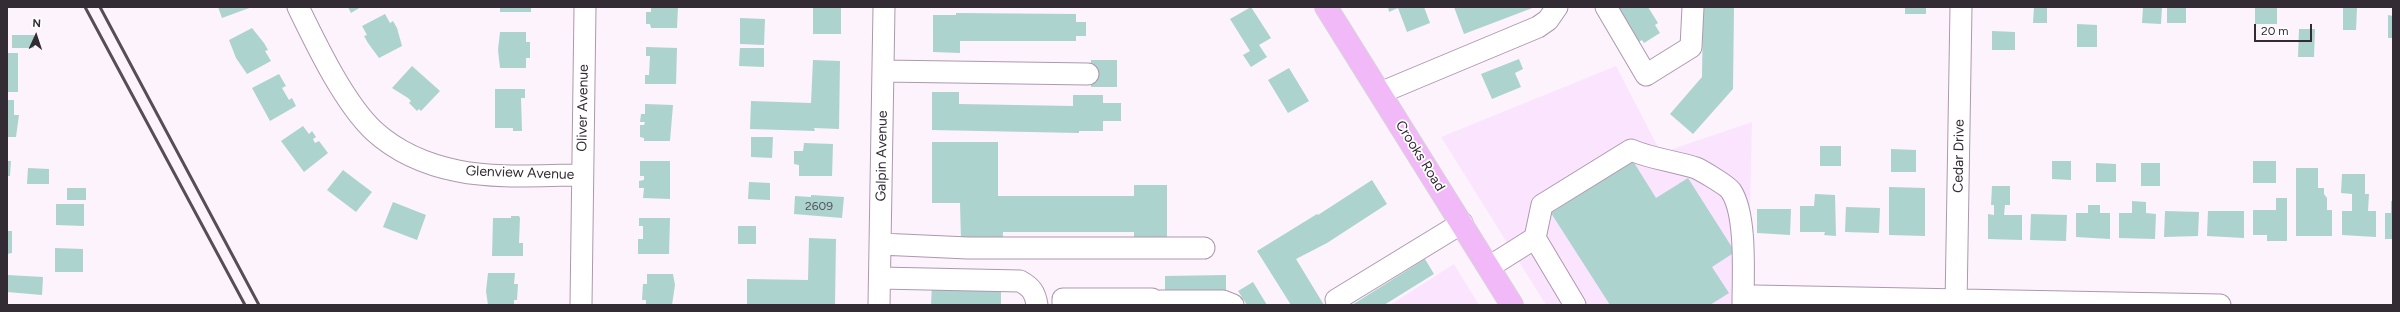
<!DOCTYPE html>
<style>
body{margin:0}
#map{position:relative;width:2400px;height:312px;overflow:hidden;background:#fcf3fd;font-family:Figtree,sans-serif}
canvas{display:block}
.frame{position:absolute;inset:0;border:8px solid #342c35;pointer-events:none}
.north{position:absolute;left:16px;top:16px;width:40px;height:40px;-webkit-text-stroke:3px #fff;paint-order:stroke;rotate:3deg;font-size:11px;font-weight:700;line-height:16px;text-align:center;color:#342c35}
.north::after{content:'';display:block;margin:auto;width:14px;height:18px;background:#342c35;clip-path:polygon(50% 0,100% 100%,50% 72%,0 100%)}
.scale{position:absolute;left:2254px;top:24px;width:58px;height:18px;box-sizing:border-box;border:2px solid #342c35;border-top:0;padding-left:5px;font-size:12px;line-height:14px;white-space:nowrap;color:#342c35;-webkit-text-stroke:3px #fff;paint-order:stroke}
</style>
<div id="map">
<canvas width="2400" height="312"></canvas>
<div class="frame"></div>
<div class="north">N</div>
<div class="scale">20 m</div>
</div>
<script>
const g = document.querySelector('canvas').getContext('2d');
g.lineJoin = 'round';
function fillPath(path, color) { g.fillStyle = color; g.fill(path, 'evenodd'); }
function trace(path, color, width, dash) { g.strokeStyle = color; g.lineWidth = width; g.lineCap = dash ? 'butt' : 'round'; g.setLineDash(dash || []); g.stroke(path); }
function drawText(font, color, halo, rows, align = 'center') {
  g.font = font + ' Figtree,sans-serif'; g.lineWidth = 3.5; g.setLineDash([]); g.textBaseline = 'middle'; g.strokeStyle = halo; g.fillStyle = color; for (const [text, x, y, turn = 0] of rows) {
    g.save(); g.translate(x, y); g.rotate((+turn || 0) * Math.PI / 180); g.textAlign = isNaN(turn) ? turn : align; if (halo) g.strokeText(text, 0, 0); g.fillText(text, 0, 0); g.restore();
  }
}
fillPath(new Path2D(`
 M1616 66 1661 153 1752 122 1748 305H1546L1441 137Z
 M1454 264 1479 305H1390Z`), '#fbe5fe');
fillPath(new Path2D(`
 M218 7H252L222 18Z
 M348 7H361L351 13Z
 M500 7H531V12H500Z
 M651 7H678L677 28H651L650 24H646V12H651Z
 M813 7H841V34H813Z
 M1251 7 1271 38 1259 45 1267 57 1251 67 1243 55 1250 51 1230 19Z
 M1388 7H1424L1430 23 1407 32 1398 8 1389 12Z
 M1454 7H1535L1464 34Z
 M1613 7H1648L1658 23 1655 25 1660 33 1644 43 1642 40 1635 44Z
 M1703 7H1734L1733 89 1693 134 1670 114 1702 77Z
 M1905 7H1926V14H1905Z
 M2034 7H2047V23H2033Z
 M2143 7H2162L2161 24 2142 23Z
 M2167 7H2186V23H2167Z
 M2255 7H2277V24H2255Z
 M2343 8H2357L2356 30H2343Z
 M956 13 1076 14V22H1086V36H1076V41H960V53L933 52V15H956Z
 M385 14 390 23 393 21 397 28 402 46 379 58 368 43 364 36 367 35 362 26Z
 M2388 15 2393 16V38H2388Z
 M740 18 765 19 764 45 740 44Z
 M2077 24 2097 25V47H2077Z
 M252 28 264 43 268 50 265 51 271 61 247 74 236 58 229 40Z
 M2299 29H2315L2314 57H2298Z
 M1992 31 2015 32V50H1992Z
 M500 32H526V42H530V58H526V68H500L498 50Z
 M12 35H34V48H12Z
 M646 47 677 48 676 84H645V75H649L650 56H646Z
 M740 48H764V67L739 66Z
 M7 53H18V92H7Z
 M1519 59 1523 69 1515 73 1521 87 1492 99 1481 74Z
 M813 60 840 61 839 129 814 128 815 131 750 129 751 101 811 103Z
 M1091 60H1117V87H1091Z
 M412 66 440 91 421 111 419 109 417 111 409 103 411 101 408 98 392 88Z
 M1289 68 1309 101 1288 113 1268 80Z
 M279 74 286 86 282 88 289 100 292 98 296 106 270 121 252 88Z
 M495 89H525V98H521L522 131H513V128H495Z
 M932 92H959V104L1073 106V95H1103V103H1121V121H1103V131H1079V133L932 130Z
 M7 100H14V115H19L16 137H7Z
 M645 104 673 105 670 141H644V138L640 137V125H644L645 122H640L641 114H645Z
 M303 126 309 134 312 131 316 137 313 139 315 143 319 141 328 153 304 172 281 141Z
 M751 137H773L772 158 751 157Z
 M932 142H998V196H1134V185H1167V241H1134V232H1003V241H961L960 203H932Z
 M804 143 833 144 832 176H799V165L794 164V151H803Z
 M1820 146H1841V166H1820Z
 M1891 149 1916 150V172H1891Z
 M7 161H11L10 176H7Z
 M640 161H670V199L643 198 644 188H639V181L644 180V176H640Z
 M1633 161 1656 198 1688 178 1735 252 1712 267 1729 293 1710 305H1610L1551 213Z
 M2052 161H2071V180L2052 179Z
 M2253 161H2276V183H2253Z
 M2096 163 2116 164V182H2096Z
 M2141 163H2160V186H2141Z
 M28 168 49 169V184H27Z
 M2296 168H2318V188H2324V194L2327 198V210H2332V236H2296Z
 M343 170 372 192 356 212 327 190Z
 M2342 174H2365V194H2369L2368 211H2376V237L2342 235V211H2352V194L2341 193Z
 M1372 180 1387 204 1327 243 1296 259 1324 305H1291L1257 251 1317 214 1318 215Z
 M749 182 770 183V200L748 199Z
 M1992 186H2010V205H2005L2004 215H2022V240L1988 239V214L1994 215V205H1991Z
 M1889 187 1925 188V236L1889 235Z
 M67 188H86V200H67Z
 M1815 194 1835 195 1836 236 1824 235 1825 232H1800V206H1814Z
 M811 195 844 197 842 218 794 214 795 196 811 197Z
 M2276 198H2287V241H2267V235H2253V210H2276Z
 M2132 201 2146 202V213L2156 214 2155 239 2119 238V213H2132Z
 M2391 201H2393V239H2385V213H2391Z
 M393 202 426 215 417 240 383 227Z
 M56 204H84V226L56 225Z
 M2088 205H2100V213H2110V239L2076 237V213H2088Z
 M1846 207 1880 208 1879 233 1845 232Z
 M1757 209H1791L1790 235 1757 233Z
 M2165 211 2199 212 2198 236 2164 237Z
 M2208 211H2244V238L2207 236Z
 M2031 214 2067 215 2066 241 2030 240Z
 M511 216H519L520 218 519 243H523V256H492L493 218H511Z
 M639 218H670L669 254H638V239H643V226H639Z
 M738 226H756V244H738Z
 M7 231H12V253L7 254Z
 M809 238 836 239 835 305H747V279L808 280Z
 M55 248 83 249V272H55Z
 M1425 259 1434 274 1384 305H1352Z
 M488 273H515L514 284H518L517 300H514V305H488L486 291Z
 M647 274H673L675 285 672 305H646V300H642L643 284H647Z
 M7 275 43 277 42 295 7 292Z
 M1226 275V290L1165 291V276Z
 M1253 282 1267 305H1247L1238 291Z
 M932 284 1001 285V305H931Z`), '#add3ce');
const minor = new Path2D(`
 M298 7C316 44 344 103 374 131 397 152 428 165 458 171 498 179 542 175 582 175
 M1606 7 1646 75 1691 47 1693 7
 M883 71 1088 74
 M1380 93 1538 27 1548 20 1557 7
 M1535 238 1542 205 1631 150C1652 159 1674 161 1696 168 1701 170 1728 186 1731 191 1747 215 1743 276 1743 305
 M880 244 968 248H1204
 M1489 267 1535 238 1575 305
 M880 278 1020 281C1031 287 1035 292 1037 305
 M1755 296 2220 305
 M1336 300 1462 223
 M1160 301H1223L1233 305
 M581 305 585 7
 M879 305 884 7
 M1063 305V299H1152V305
 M1956 305 1961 7`);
const major = new Path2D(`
 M1326 7 1512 305`);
trace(minor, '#ad98af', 23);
trace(major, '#d6d5d7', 24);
trace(minor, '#fff', 21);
trace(major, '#f1b9f8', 22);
trace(new Path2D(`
 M85 7 245 305
 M100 7 259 305`), '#564e57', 3);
drawText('12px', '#52565b', null, [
 ["2609",819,206]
]);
drawText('14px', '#342c35', '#fff', [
 ["Oliver Avenue",583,108,-89],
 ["Galpin Avenue",882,156,-89],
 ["Crooks Road",1420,156,58],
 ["Cedar Drive",1959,156,-89],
 ["Glenview Avenue",520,173,2]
]);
</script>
